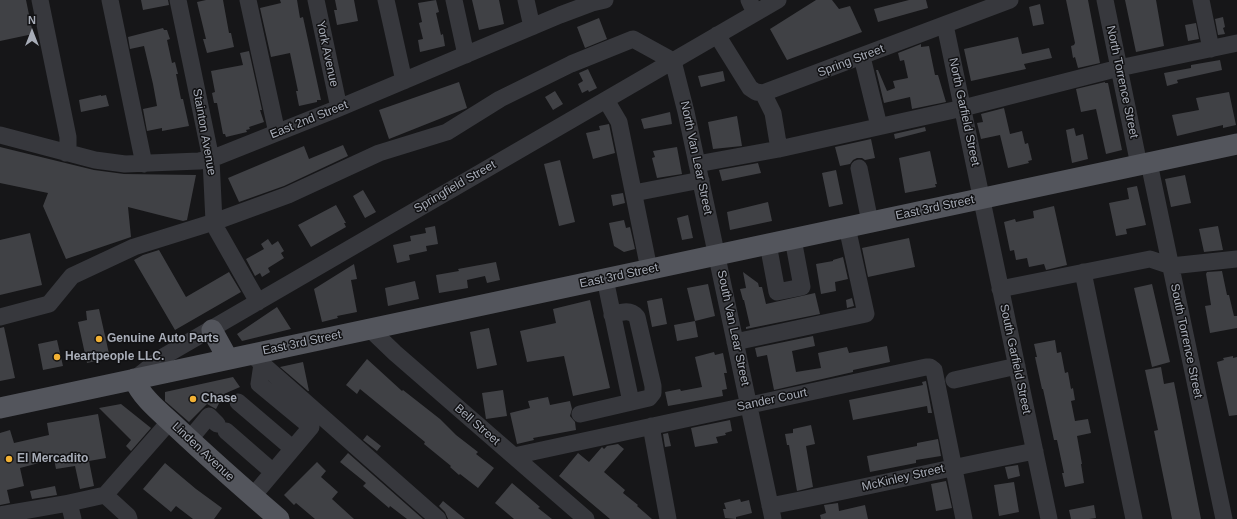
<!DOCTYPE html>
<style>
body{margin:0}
#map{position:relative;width:1237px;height:519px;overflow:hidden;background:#161618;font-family:Arial,sans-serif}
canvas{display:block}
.north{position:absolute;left:12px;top:12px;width:40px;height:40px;-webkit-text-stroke:3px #111113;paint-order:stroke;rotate:0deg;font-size:11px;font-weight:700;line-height:16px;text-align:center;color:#a8adb8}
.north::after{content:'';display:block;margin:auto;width:14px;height:18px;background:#a8adb8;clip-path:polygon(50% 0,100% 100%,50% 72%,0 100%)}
</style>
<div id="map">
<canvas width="1237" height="519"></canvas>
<div class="north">N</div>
</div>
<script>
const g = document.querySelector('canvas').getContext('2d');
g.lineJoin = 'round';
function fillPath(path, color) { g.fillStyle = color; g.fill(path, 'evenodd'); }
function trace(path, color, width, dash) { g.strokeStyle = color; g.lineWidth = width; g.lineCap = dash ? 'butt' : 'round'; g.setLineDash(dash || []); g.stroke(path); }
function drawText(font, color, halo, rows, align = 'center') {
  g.font = font + ' Arial,sans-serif'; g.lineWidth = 3; g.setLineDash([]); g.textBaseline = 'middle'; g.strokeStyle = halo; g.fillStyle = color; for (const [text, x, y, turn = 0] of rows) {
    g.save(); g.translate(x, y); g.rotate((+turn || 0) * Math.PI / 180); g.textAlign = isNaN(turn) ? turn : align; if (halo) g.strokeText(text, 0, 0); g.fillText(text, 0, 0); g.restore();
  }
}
fillPath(new Path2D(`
 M0 0H26L33 34 0 41Z
 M141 0H168L169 5 143 10Z
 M206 0H223L229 33H231L234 47 207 53 203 39H206L197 2Z
 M280 0H297L300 18 303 17 321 100H317V102L299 106 296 91H298L290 53 271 57 260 8 281 3Z
 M335 0H354L358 21 337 25 334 10H337Z
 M436 0 439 12 436 13 441 35 443 34 445 46 420 52 418 40 423 39 419 23 422 22 418 3Z
 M472 0H499L504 24 479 30Z
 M816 0H832L839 9 850 6 862 32 787 60 770 29Z
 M909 0H926L928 8 878 22 874 9Z
 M1066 0H1088L1100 63 1078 68 1075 57 1073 58 1071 46 1074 45 1075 43Z
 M1125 0H1156L1164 46 1136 52Z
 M1040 4 1044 24 1033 26 1029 7Z
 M1223 17 1225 27 1223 28 1225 34 1218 35 1215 19Z
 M599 18 607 39 585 48 577 27Z
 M1196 23 1199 39 1188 41 1185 25Z
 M163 28 164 30H167L170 39 167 40 172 63 175 62 178 74H176L181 99H183L189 126 162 131V128L147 131 143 109 157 106 153 84 144 46 130 49 128 37Z
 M1018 37 1022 54 1049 48 1052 58 1024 64 1026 69 971 81 964 49Z
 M921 44V47L929 46 935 75H938L946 102 912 109 910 97 884 103 876 70H878L887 91 895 88 893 81 908 78 904 60 900 61 898 53Z
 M249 51 262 110H260L264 122 249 127 250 129 246 130 247 132 226 137 225 134H223L217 103H214L212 93 215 92 211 71 243 65 240 53Z
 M1220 60 1222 70 1177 80 1178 83 1167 86 1164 73 1191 68V65Z
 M588 69 597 88 589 92 588 90 582 93 578 84 583 81 579 73Z
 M723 71 725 81 701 87 698 76Z
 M459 82 467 108 389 139 379 110Z
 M1105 82V83H1108L1122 150 1106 154 1096 109 1081 112 1076 89Z
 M555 91 563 104 553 110 545 97Z
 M1229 92 1236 125 1223 128V125L1177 136 1172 115 1199 110 1196 98Z
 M101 95V96L106 95 109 106 81 112 79 100Z
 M1004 108 1010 134 1022 131 1025 144 1028 143 1032 160 1028 161 1029 163 1008 168 1000 135 981 139 977 123 983 122 981 114Z
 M670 112 672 124 644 129 641 119Z
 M737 116 742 146 713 149 708 122Z
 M609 124 615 153 593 159 586 133 600 130 599 126Z
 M925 127 926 131 895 139 894 134Z
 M1074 128 1076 136 1083 134 1088 159 1072 163 1066 130Z
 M871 139 875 158 865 160 862 158H857L853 160 850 164 840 166 835 147Z
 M343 145 348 156 284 186 239 202 228 178 304 146 309 159Z
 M0 147 94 170 124 174 196 175 187 220 183 221 128 207 131 237 66 259 43 206 48 193 0 183Z
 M677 147 682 174 657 178 652 158 655 157 653 151Z
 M930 151 937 184H935L936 187 905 193 899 158Z
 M560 160 575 222 559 226 544 164Z
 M758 163 761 173 722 181 719 170Z
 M836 170 843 204 829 207 822 173Z
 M1185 175 1191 203 1171 207 1165 179Z
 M1137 186 1146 225 1126 229 1127 234 1116 236 1109 203 1129 199 1127 188Z
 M363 190 376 212 365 218 353 196Z
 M623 193 625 203 613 206 611 195Z
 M768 202 772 221 730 230 727 212Z
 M336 205 346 223H344L346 227 311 247 298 225Z
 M1054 206 1067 265 1046 270 1044 264 1029 267 1027 258 1016 260 1014 250 1010 251 1004 222 1015 219 1016 222 1034 218 1033 211Z
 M688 215 693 238 682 240 677 218Z
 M624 220 626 228 630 227 635 249 624 252 614 246 609 223Z
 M435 226 438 244 426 246 427 251 409 255 410 260 397 263 393 245 411 241 410 236 426 233 425 228Z
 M1218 226 1223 250 1204 252 1199 229Z
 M30 233 42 285 0 295V240Z
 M909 238 915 267 868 277 862 248Z
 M268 239 272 245 278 241 284 251 281 253 284 258 268 268 270 272 262 277 260 273 255 276 246 259 264 249 261 244Z
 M159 250 186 297 229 272 241 292 175 330 134 260 143 255Z
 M843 257 848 279 835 282 836 291 821 294 816 264 833 261V260Z
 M496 262 500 280 487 283 485 276 467 280 468 288 439 293 436 275 459 271 458 269Z
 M354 264 357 279 351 280 357 312 337 316 338 318 322 322 314 289Z
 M1222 271 1227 295H1229L1234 316H1237V328L1210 333 1205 306 1211 305 1206 274 1207 272Z
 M743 272 758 283 759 287H762L766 304 815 293 820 314 746 329V327L750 326 744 300H743L740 289 746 288Z
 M415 281 419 299 388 306 385 288Z
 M708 284 715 316 695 321 687 288Z
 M1152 284 1170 362 1152 367 1134 288Z
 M662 298 667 324 652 327 647 301Z
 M852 298 854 306 847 308 846 300Z
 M590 300 610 388 573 396 564 356 527 362 520 331 556 323 553 309Z
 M277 307 291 329 242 341 237 334Z
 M99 309 110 358 87 363 78 322 87 320 86 311Z
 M695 321 698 337 677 341 674 325Z
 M4 327 15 378 0 381V328Z
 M489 328 497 365 477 369 470 332Z
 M813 336 815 346 792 351 796 372 821 368 818 353 847 347 849 353 887 346 890 362 853 370V372L774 390 767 355 757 357 755 348Z
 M57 340 63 366 43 370 38 344Z
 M1055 340 1057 353 1061 352 1065 373 1068 372 1071 389 1073 388 1075 400 1071 401 1075 421 1088 419 1091 433 1077 436 1082 464H1081L1084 483 1065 487 1062 473H1064L1057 440H1054L1043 389H1042L1035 357H1037L1034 344Z
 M714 352 715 355 723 353 727 373H724L727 389 722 390 723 396 668 406 665 392 680 389 681 391 702 387 695 357Z
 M1233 356V358L1237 357V415L1229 416 1217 362 1224 360 1223 358Z
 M367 359 402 391 403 390 440 419 456 435 478 452 476 454 494 468 478 488 460 474 459 475 450 467 451 466 424 444 425 442 360 389 357 394 346 385Z
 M303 362 309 391H308L280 367Z
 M1161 367 1164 384 1174 382 1201 519H1172L1154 431 1158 430 1145 370Z
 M233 377 240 387 224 394 216 409 207 404 189 422 165 401V392Z
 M926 381 932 413H928L927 406 853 420 849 400 923 385 922 382Z
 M503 390 507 416 486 419 482 393Z
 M548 397 550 405 570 401 572 409 570 416 575 422 576 430 533 438 534 440 517 444 510 413 530 408 528 401Z
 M121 404 151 428 131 451 126 446 131 440 99 408Z
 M98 414 106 458 89 461 94 486 80 489 75 466 56 469 54 459 20 468 24 486 7 490 10 503 0 505V433L10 430 14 443 49 435 47 423Z
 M730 420 732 431 725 433 726 435 716 437 718 443 695 447 691 428Z
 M811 425 815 444 806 446 813 487 797 491 789 445H787L785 434 793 433V429Z
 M668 433 671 446 665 447 663 434Z
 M367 435 381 446 377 451 363 440Z
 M938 439 941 456 916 460V463L870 472 867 456 917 446V443Z
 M618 444 624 449 604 472 625 490 623 493 638 505 637 506 652 519H610L559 476 578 453 589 462 602 447 604 449 607 446Z
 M348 453 423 519H407L390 506 389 508 363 486 366 483 340 462Z
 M317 462 326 471 321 477 338 492 332 499 354 519H315L296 503 294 505 284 495Z
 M165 463 196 489 222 508 214 519H193L176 506 171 512 143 489Z
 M1018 465 1020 476 1008 479 1005 467Z
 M946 481 952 508 936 511 931 484Z
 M1014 482 1019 512 999 516 994 485Z
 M512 483 540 507 538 508 552 519H514L495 503Z
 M55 486 57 495 32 499 30 491Z
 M740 499 741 502 749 500 752 513 736 517V519L725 518 723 509H726L724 503Z
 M443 501 465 519H448L445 512 439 506Z
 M838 503 839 511 865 505 868 519H821L820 515 826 513 824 505Z
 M1094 505 1096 518 1089 519H1071L1069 510Z`), '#404145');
trace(new Path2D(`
 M40 0 68 137V146L66 153
 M110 0 144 164
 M178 0 211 159 214 222 217 230 258 302
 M248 0 277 133
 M316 0 339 108
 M386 0 404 81
 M454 0 466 55
 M526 0 532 27
 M749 0 755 13
 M1105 0 1139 165
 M1201 0 1211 49
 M945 25 1049 519
 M717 35 750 88 756 92 763 93 1010 0
 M862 57 879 126
 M763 93 773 113 779 149
 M606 100 619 122 649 269
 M0 135 95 160 125 164 199 161 211 159 339 108 560 15 592 3 605 0
 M1149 163 1224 519
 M697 164 779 149 963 108 1119 68 1237 43
 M859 168 870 222
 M634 193 701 180
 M768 244 777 292 802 287 793 239
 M1083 272 1134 519
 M605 279 631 402
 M1000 289 1150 259 1171 266 1237 259
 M0 317 49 304 72 276 134 247 214 222 288 195 379 153 447 132 500 99 571 64 633 39 673 61 686 112 773 519
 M370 329 395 353 586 519
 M735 342 866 314 847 227
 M251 354 438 519
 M136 378 161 358 778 0
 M954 380 1017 366
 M238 402 292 448
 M580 414 649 398 653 393V386L637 317C630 309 622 312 612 315
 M651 426 668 519
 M226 431 273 472
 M189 440 209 416 217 424
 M514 456 926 367H930L934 370 964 519
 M105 495 128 516 129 519
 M253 496 311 427 259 384 262 364
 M69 503 73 519
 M770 506C859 489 947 468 1035 451
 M0 515 69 503 105 495 170 421`), '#37383d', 17);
trace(new Path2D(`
 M212 330 228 359
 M134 379C141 397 160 412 174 425 208 457 243 488 279 519
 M0 408 1237 144`), '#53555c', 21);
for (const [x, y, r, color] of [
 [99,339,4,"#f2b134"],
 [57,357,4,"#f2b134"],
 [193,399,4,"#f2b134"],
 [9,459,4,"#f2b134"]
]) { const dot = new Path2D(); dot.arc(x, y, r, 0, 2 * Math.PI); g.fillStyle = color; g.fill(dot); trace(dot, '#111113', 1.5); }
drawText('12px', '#a8adb8', '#111113', [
 ["York Avenue",327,54,78],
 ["Spring Street",851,61,-21],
 ["North Torrence Street",1122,82,78],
 ["North Garfield Street",964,112,78],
 ["East 2nd Street",309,120,-22],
 ["Stainton Avenue",204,132,80],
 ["North Van Lear Street",696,158,78],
 ["Springfield Street",455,187,-30],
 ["East 3rd Street",935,208,-12],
 ["East 3rd Street",619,276,-12],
 ["South Van Lear Street",733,328,78],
 ["South Torrence Street",1186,341,78],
 ["East 3rd Street",302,343,-12],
 ["South Garfield Street",1015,359,78],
 ["Sander Court",772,400,-12],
 ["Bell Street",477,425,41],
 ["Linden Avenue",203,452,43],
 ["McKinley Street",903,478,-13]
]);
drawText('bold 12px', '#a8adb8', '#111113', [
 ["Genuine Auto Parts",107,339],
 ["Heartpeople LLC.",65,357],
 ["Chase",201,399],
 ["El Mercadito",17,459]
], 'left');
</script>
